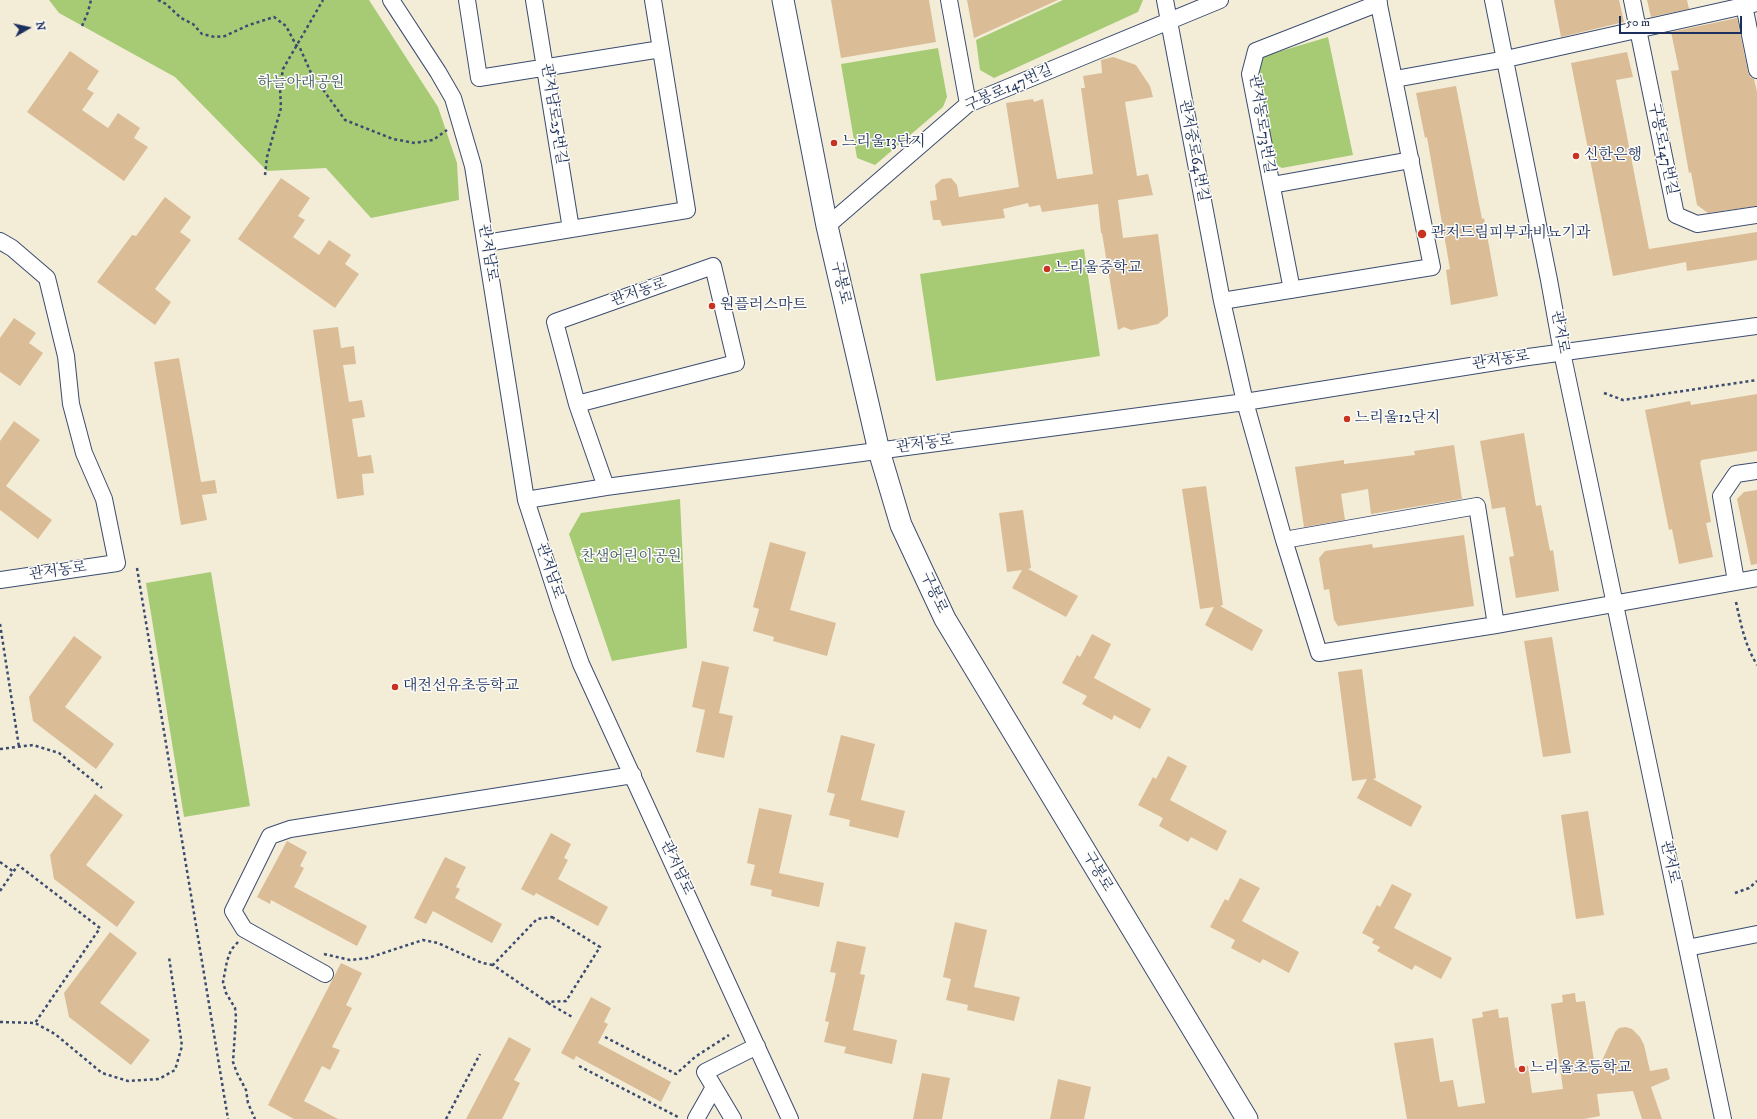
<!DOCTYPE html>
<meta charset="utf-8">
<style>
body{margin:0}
#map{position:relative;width:1757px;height:1119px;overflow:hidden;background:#f3edd8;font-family:"IM FELL DW Pica",serif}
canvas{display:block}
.north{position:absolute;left:8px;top:8px;width:40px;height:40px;-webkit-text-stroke:3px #fdfcf7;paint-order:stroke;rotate:81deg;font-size:11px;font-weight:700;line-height:16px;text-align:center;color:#1b2f5e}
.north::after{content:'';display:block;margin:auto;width:14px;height:18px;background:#1b2f5e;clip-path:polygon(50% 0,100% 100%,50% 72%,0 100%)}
.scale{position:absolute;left:1619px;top:16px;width:123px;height:18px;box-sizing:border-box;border:2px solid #1b2f5e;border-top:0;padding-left:5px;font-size:12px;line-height:14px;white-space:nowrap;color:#1b2f5e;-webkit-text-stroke:3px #fdfcf7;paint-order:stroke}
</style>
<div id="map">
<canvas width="1757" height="1119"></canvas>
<div class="north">N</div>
<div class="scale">50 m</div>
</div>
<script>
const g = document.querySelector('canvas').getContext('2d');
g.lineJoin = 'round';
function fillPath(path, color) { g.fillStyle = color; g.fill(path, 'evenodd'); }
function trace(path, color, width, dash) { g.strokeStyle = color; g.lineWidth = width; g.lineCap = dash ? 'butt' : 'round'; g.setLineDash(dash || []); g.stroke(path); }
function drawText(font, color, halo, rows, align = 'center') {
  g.font = font + ' "IM FELL DW Pica","Noto Serif KR",serif'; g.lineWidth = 3; g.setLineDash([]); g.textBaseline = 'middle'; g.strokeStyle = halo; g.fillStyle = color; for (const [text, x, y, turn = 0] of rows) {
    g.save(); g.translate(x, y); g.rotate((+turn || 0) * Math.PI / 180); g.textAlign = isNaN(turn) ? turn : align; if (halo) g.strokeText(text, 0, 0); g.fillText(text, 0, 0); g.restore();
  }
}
fillPath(new Path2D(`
 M49 0H369L438 107 457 163 459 200 371 218 326 168 267 171 175 77 59 13Z
 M1063 0H1143L1138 12 994 78 980 70 976 40Z
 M1328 37 1353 155 1282 168 1278 166 1275 161 1255 76 1261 57Z
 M938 48 947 97 943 107 875 165 857 158 841 64Z
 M1084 249 1100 356 936 381 920 274Z
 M680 499 687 648 612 661 569 534 581 513Z
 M211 572 250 806 184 817 146 583Z`), '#a7cb75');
fillPath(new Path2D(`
 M831 0H929L936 42 841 58Z
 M967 0H1058L974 38Z
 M1554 0H1619L1624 22 1561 37Z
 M1647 0H1687L1689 9 1651 17Z
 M1737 18 1748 72 1750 77 1754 79 1757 92V206L1708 213 1697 205 1691 172 1689 173 1671 71 1679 70 1671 32Z
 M70 51 99 71 87 89 94 93 82 110 108 128 118 113 140 128 134 138 148 147 124 181 27 112Z
 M1627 52 1633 77 1616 80 1649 249 1757 232V260L1687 271 1686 262 1613 276 1571 63Z
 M1113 57 1136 65 1150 86 1153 97 1125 102 1137 176 1148 174 1153 195 1118 200 1123 238 1158 234 1168 309V316L1158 324 1131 330 1124 327 1118 330 1102 233H1101L1098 204 1042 212 1040 205 1029 207 1028 203 1003 209 1005 218 942 226 940 220H933L930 201 937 200 935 185 942 179 951 178 957 185 959 197 1019 187 1006 103 1033 99 1034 102 1043 99 1057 179 1093 174 1081 88H1085L1083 76 1102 73 1101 60Z
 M1456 86 1482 219 1484 218 1498 296 1451 305 1446 270 1450 269 1427 137 1425 138 1416 93Z
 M281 178 310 198 298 216 305 220 293 237 319 255 329 240 351 255 345 264 359 274 335 308 238 239Z
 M165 197 191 217 180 232 191 240 155 289 171 302 155 325 97 282 132 235 136 236Z
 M14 318 36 333 29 343 43 353 20 386 0 372V338Z
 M338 327 341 348 354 346 356 364 343 365 349 402 362 400 365 417 352 419 358 457 371 455 374 473 362 474 364 495 337 499 313 330Z
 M179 358 201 482 215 480 217 493 202 495 207 520 181 525 154 362Z
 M1757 394V451L1701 460V462H1700L1711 522 1706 523 1713 557 1679 564 1672 529 1669 530 1645 410 1690 401 1691 405Z
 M14 421 40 440 6 486 52 520 38 539 0 510V441Z
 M1524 433 1536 506 1541 505 1550 551 1553 550 1559 591 1516 598 1509 557 1514 556 1505 507 1492 509 1480 441Z
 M1454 445 1462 499 1371 514 1368 489 1341 494 1345 520 1304 527 1295 467 1344 460V464L1415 455 1414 451Z
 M1206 486 1223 605 1220 606 1263 630 1252 651 1205 625 1214 607 1200 609 1182 489Z
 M1757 490V564L1751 565 1737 499 1744 492Z
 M1023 510 1031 568 1028 569 1078 596 1066 617 1012 588 1022 570 1007 572 999 513Z
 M1464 535 1474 606 1338 626 1334 620 1329 589 1324 590 1319 558 1325 551 1372 544 1373 548Z
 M770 542 806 552 790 610 836 623 827 656 773 641 774 637 753 631 759 609 753 607Z
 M1092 634 1111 644 1094 678 1151 709 1140 729 1114 715 1112 720 1082 704 1087 696 1062 683 1077 655 1080 657Z
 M74 636 102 657 65 707 114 744 96 769 33 721 29 697Z
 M1552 637 1571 753 1543 757 1524 641Z
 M702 661 729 667 719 713 733 716 724 758 696 752 705 710 692 707Z
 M1362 669 1376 778 1373 779 1422 806 1411 827 1357 798 1367 779 1352 781 1338 672Z
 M841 735 875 744 861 800 905 811 898 838 849 826 850 820 829 815 835 794 827 792Z
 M1168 756 1187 766 1170 800 1227 831 1217 851 1191 837 1188 842 1159 826 1163 818 1138 805 1153 777 1156 779Z
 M95 794 123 815 86 865 135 902 117 927 54 879 50 855Z
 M759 808 792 815 779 873 824 883 819 907 771 896 772 890 750 885 755 865 747 863Z
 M1588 811 1604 915 1576 919 1561 815Z
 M551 833 571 844 564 858 568 860 558 879 608 907 598 926 536 893 534 896 521 889Z
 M287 841 307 852 300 866 304 868 294 887 367 926 357 946 271 900 270 904 257 897Z
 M445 857 466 867 456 887 460 889 455 898 502 924 492 943 433 911 426 924 414 918Z
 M1240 878 1260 888 1242 921 1299 952 1289 973 1263 959 1260 963 1231 948 1235 940 1210 927 1225 899 1228 901Z
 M1392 884 1412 894 1394 928 1452 958 1441 979 1415 965 1412 970 1377 951 1380 947 1372 943 1374 939 1362 933 1377 905 1380 907Z
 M955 922 987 930 974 987 1020 997 1014 1021 967 1010 968 1005 946 1000 951 979 943 977Z
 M110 932 137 953 100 1003 150 1040 131 1065 69 1017 64 993Z
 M837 941 866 947 860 974 865 975 853 1030 897 1040 892 1064 844 1053 846 1047 824 1042 829 1022 825 1021 836 973 830 972Z
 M341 963 362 973 346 1005 352 1008 332 1047 340 1050 330 1070 322 1066 304 1101 338 1119H294L268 1105Z
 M1575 993 1576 1002 1585 1001 1596 1074 1615 1032 1619 1028 1626 1027 1632 1029 1640 1037 1644 1045 1650 1071 1667 1068 1670 1079 1651 1087 1662 1119H1642L1633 1091 1597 1094 1600 1116 1584 1119H1407L1394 1043 1433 1038 1440 1082 1453 1080 1458 1107 1485 1103 1472 1019 1483 1017 1482 1012 1498 1009 1499 1018 1508 1017 1515 1068 1528 1066 1532 1093 1563 1089 1551 1004 1563 1002 1562 995Z
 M591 997 611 1008 604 1022 608 1024 598 1043 671 1082 661 1102 576 1056 574 1060 561 1053Z
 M509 1037 531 1049 514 1080 520 1083 502 1119H466Z
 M922 1073 950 1078 942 1119H913Z
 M1058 1079 1091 1087 1084 1119H1050Z`), '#dabc96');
const minor = new Path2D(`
 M391 0 438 72 453 98 473 166 526 500 561 608 581 664 790 1119
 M467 0 479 78 661 49
 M534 0 571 229
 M949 0 968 104
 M1165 0 1222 301 1245 402 1284 540 1319 653 1496 625 1757 578
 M1493 0 1549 280 1562 352 1723 1119
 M1632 0 1676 215 1697 224 1757 215
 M1743 0 1757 70
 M1395 79 1506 59 1757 3
 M1272 185 1411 160
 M827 226 968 104 1220 0
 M0 241 12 248 47 278 66 356 71 404 84 453 104 499 117 563 0 580
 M486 243 687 210 653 0
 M1292 290 1250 74 1256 51 1379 3
 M1222 301 1432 267 1378 0
 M577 404 736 363 713 266 555 322 577 404 606 487
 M526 500 606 487 1245 402 1521 358 1757 326
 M1284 540 1477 506 1496 625
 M1736 581 1721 496 1736 474 1757 471
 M1687 948 1757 934
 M325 974 244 929 233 911 270 836 290 829 633 775
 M696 1119 713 1089
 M733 1119 705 1072 757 1046`);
const major = new Path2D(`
 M783 0 827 226 879 451 901 525 945 619 1247 1119`);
trace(minor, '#3b4c70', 18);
trace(major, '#3b4c70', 23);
trace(new Path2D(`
 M158 0 166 4 181 18 193 24 202 34 215 37 225 36 249 25 274 17 286 26 296 45 300 48 311 73 345 120 393 139 415 143 433 140 447 130
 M82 26 88 12 91 0
 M265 175 267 157 281 108 280 88 283 69 323 0
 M1604 393 1623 400 1757 380
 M137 568 228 1119
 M1736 602C1741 625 1745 645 1757 665
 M0 624 19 747
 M0 749 33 745 59 753 102 788
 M0 862 14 872
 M0 891 18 865 100 928 35 1023
 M1735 893 1749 888 1757 881
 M552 917 600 947 566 1001 547 1002 493 965 537 919Z
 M238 942 231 950 227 961 223 982 226 993 235 1008 236 1017 233 1062 237 1073 246 1090 248 1103 255 1119
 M324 954 350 960 368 958 423 940 438 943 482 963 493 965
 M548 1003 574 1018
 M0 1022 35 1023 55 1034 102 1073 128 1081 159 1079 175 1070 182 1046 169 957
 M605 1037 676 1074 695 1057 729 1035
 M579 1066 678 1117V1119
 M446 1119 480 1054`), '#3b4c70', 2.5, [3, 3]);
trace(minor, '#fff', 16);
trace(major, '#fff', 21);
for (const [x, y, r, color] of [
 [834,143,4,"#c8321e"],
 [1576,156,4,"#c8321e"],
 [1422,234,5,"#c8321e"],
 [1047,269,4,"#c8321e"],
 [712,306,4,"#c8321e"],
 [1347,419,4,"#c8321e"],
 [395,687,4,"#c8321e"],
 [1522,1069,4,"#c8321e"]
]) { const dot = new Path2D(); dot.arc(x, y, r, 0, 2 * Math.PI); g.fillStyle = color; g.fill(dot); trace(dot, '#fdfcf7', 1.5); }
drawText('15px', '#455e65', '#fdfcf7', [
 ["하늘아래공원",301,84],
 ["찬샘어린이공원",631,558]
]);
drawText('15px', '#1b2f5e', '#fdfcf7', [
 ["구봉로147번길",1009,89,-24],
 ["관저남로25번길",553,114,81],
 ["관저동로73번길",1261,124,81],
 ["구봉로147번길",1662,149,78],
 ["관저중로64번길",1193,151,79],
 ["관저남로",487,253,81],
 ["구봉로",840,283,77],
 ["관저동로",639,293,-19],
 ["관저로",1559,332,80],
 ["관저동로",1501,361,-9],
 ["관저동로",925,445,-8],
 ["관저남로",549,571,72],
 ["관저동로",58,572,-8],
 ["구봉로",933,593,65],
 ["관저로",1669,862,78],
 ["관저남로",676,868,65],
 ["구봉로",1097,872,59]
]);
drawText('15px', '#1b2f5e', '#fdfcf7', [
 ["느리울13단지",842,143],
 ["신한은행",1584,156],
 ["관저드림피부과비뇨기과",1431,234],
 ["느리울중학교",1055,269],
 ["원플러스마트",720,306],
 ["느리울12단지",1355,419],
 ["대전선유초등학교",403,687],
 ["느리울초등학교",1530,1069]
], 'left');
</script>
